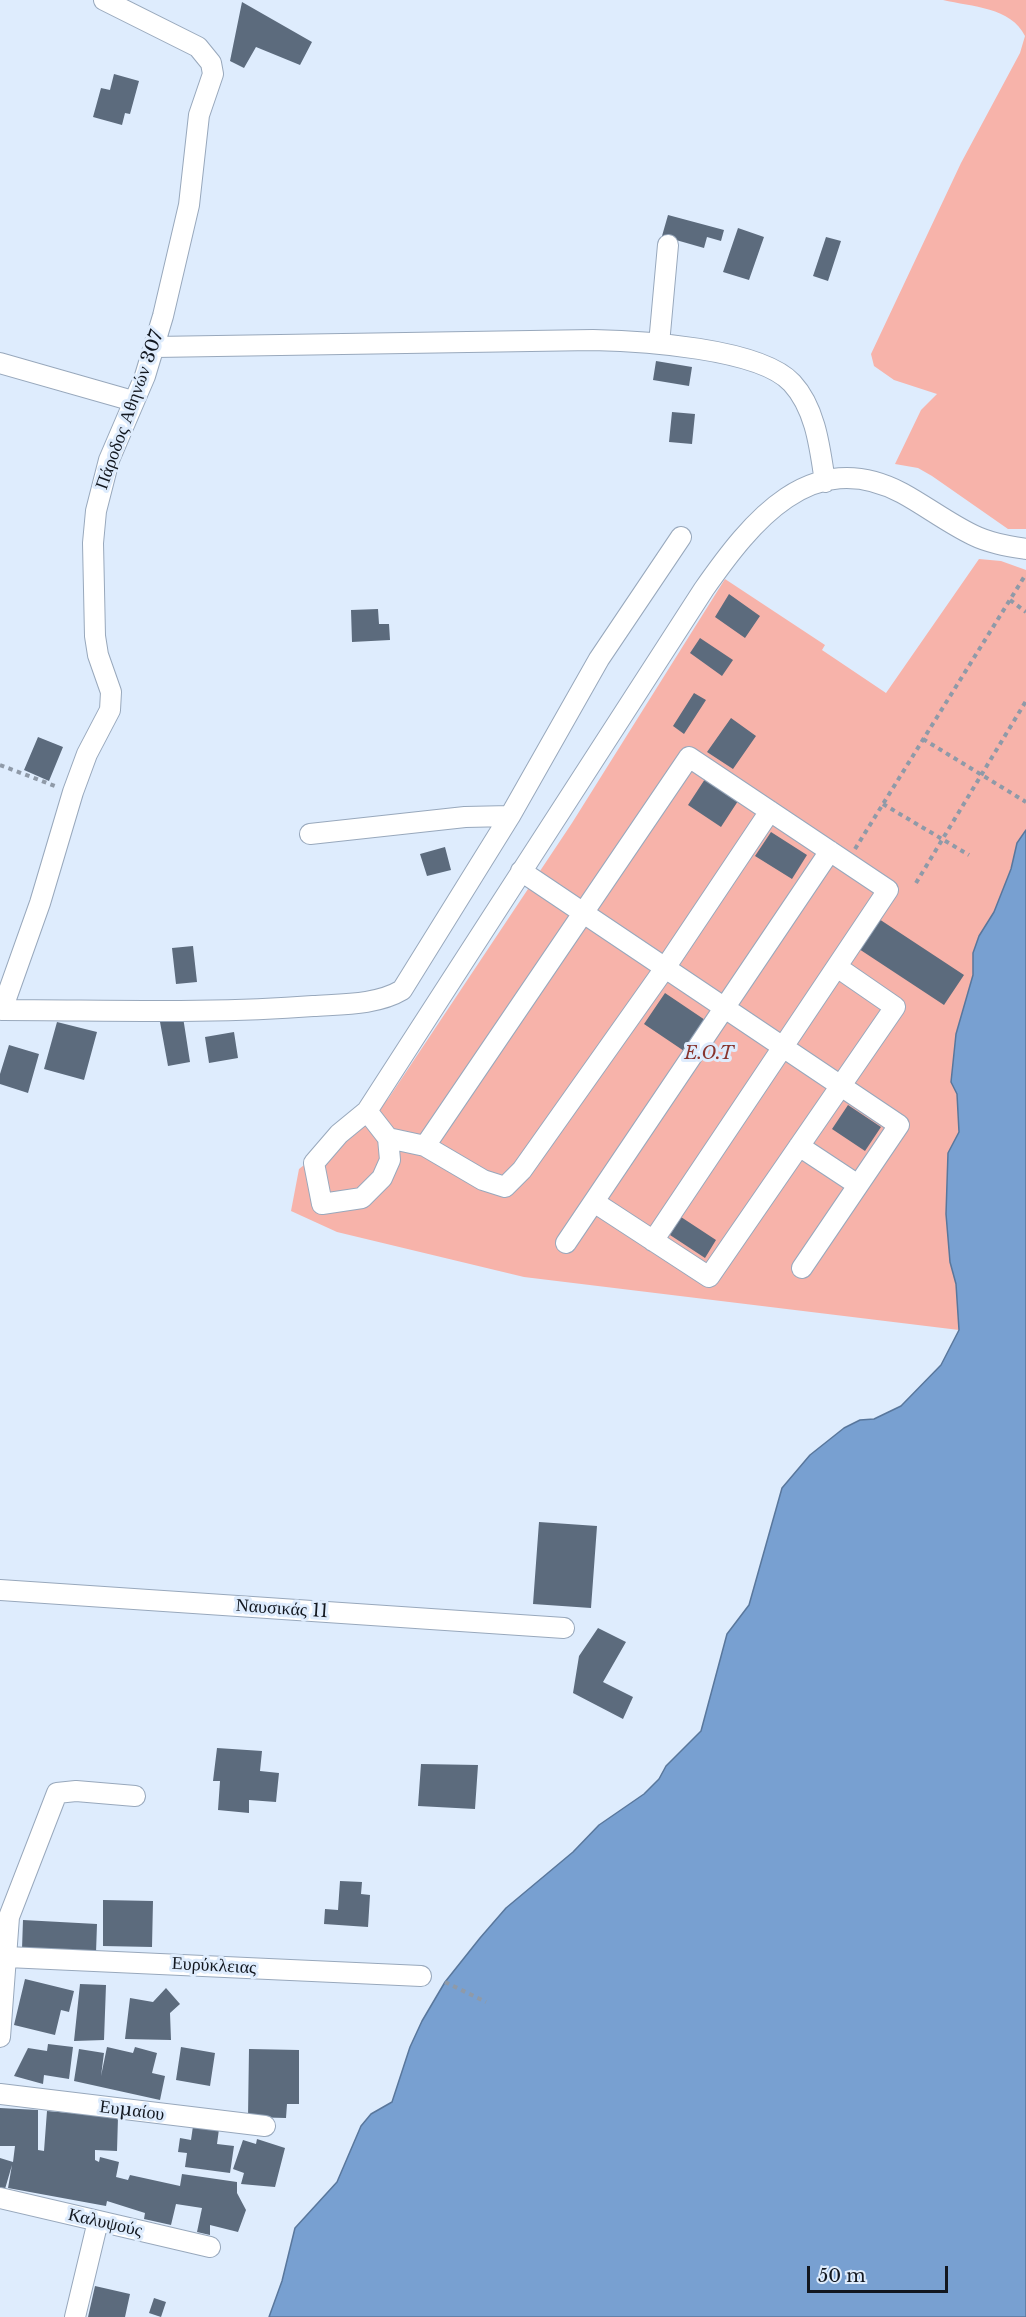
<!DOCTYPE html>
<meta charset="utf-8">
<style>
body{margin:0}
#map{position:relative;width:1026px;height:2317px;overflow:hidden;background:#deecfd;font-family:"Libre Baskerville",serif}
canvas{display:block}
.scale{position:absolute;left:807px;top:2266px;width:141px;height:27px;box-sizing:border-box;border:3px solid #12171f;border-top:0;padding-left:8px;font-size:18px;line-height:21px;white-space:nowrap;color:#12171f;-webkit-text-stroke:4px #deecfd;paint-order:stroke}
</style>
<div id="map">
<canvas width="1026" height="2317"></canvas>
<div class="scale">50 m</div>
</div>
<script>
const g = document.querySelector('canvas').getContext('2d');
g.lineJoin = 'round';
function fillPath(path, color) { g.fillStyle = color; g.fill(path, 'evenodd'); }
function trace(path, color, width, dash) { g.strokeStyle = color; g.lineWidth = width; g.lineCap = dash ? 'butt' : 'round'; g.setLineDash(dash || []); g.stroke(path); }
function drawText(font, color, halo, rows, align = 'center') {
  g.font = font + ' "Libre Baskerville",serif'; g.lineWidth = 6; g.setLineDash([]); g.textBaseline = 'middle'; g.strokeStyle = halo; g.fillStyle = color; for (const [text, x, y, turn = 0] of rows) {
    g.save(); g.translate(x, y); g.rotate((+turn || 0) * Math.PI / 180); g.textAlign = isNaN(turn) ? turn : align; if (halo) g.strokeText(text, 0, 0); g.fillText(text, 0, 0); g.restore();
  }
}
fillPath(new Path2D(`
 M943 0H1026V529H1008L932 476 918 468 895 464 921 410 937 394 894 380 874 366 871 354 961 163 1020 53 1025 36C1011 7 972 7 943 0Z
 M979 559 1001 561 1026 570V830L1017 843 1011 869 994 912 979 936 973 953V975L956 1034 951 1082 957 1094 959 1132 948 1153 947 1182 950 1262 956 1284 959 1330 524 1277 337 1232 291 1211 299 1169 388 1099 572 823 725 579 825 645 822 650 886 693Z`), '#f7b3aa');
const water = new Path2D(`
 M1026 830V2317H269L282 2281 295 2228 337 2182 361 2126 371 2114 392 2102 410 2047 422 2021 445 1982 480 1938 506 1908 573 1852 599 1825 644 1794 659 1779 666 1766 701 1731 727 1634 749 1605 782 1488 810 1455 844 1428 860 1420 874 1419 901 1406 941 1365 959 1330 956 1284 950 1262 946 1214 948 1153 959 1132 957 1094 951 1082 956 1034 973 975V953L979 936 994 912 1011 869 1017 843Z`);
fillPath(water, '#78a0d1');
trace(water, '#59779c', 1.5);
fillPath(new Path2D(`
 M242 2 312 42 300 65 256 47 244 68 230 61Z
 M114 74 139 81 130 114 125 113 122 125 93 117 101 88 110 90Z
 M668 215 724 230 721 241 707 237 704 248 662 236Z
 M738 228 764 237 749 280 723 272Z
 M826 237 841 241 828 281 813 276Z
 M656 361 692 367 689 386 653 380Z
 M672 412 695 414 692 444 669 442Z
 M729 594 760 616 745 638 715 617Z
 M378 609 379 624H389L390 640 352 642 351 610Z
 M700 638 733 660 722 676 690 653Z
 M694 693 706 700 684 734 673 726Z
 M731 718 756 736 733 769 707 752Z
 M38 737 63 747 49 781 24 770Z
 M705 779 738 801 721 827 688 805Z
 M771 832 807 855 792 879 755 856Z
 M445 847 451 870 427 876 420 854Z
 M879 919 964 975 944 1005 859 949Z
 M193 946 197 982 176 984 172 948Z
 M665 993 708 1022 687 1053 644 1024Z
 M183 1017 190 1062 168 1066 160 1022Z
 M57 1022 97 1032 84 1080 44 1069Z
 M234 1032 238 1058 209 1063 205 1037Z
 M9 1045 39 1054 28 1093 0 1084V1074Z
 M848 1105 881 1127 865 1151 832 1129Z
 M681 1217 716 1240 705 1258 670 1235Z
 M539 1522 597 1526 591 1608 533 1604Z
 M598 1628 626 1642 603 1682 633 1697 623 1719 573 1693 579 1656Z
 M217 1748 262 1751 260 1771 279 1773 276 1802 249 1800V1813L218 1810 220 1781H213Z
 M421 1764 478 1765 475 1809 418 1806Z
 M340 1881 362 1882 361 1894 370 1895 368 1927 324 1924 325 1909 338 1910Z
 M103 1900 153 1901 152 1947 103 1946Z
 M23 1920 97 1924 96 1953 22 1949Z
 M25 1979 74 1991 69 2012 61 2010 55 2035 14 2025Z
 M80 1984 106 1985 104 2040 74 2041Z
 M166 1988 180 2004 170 2013 171 2040 125 2039 130 1998 153 2002Z
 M48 2044 73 2047 69 2079 44 2075 43 2084 14 2076 28 2048 47 2051Z
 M107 2047 133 2053 135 2047 157 2053 152 2073 165 2076 160 2100 74 2081 79 2049 104 2053 101 2076Z
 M181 2047 215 2053 210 2086 176 2080Z
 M249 2049 299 2050V2104H287L286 2118 248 2117Z
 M0 2108 38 2110V2150L44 2151 47 2111 118 2117 117 2151 95 2150V2160L99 2162 100 2157 119 2162 116 2177 128 2180 130 2175 180 2186 182 2174 237 2182V2193L246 2210 238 2232 210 2225V2235L197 2232 202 2208 176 2204 171 2225 144 2219 145 2213 107 2201 106 2206 8 2188 12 2165 5 2189 0 2187V2158L13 2162 15 2146H0Z
 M193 2126 219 2129 217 2144 234 2146 230 2173 185 2167 187 2153 178 2152 180 2138 191 2140Z
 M257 2139 285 2148 275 2187 241 2184 244 2173 233 2169 243 2140 256 2144Z
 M95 2286 130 2294 125 2317H88Z
 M154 2298 166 2302 161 2317 149 2313Z`), '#5c6b7d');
const minor = new Path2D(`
 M104 0 198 47 211 63 213 74 199 115 189 205 163 316 145 376 109 460 96 511 93 543 95 636 98 655 111 692 110 710 87 754 73 792 40 903 2 1010C106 1010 210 1014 313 1006 342 1004 377 1005 402 990L510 816 599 659 681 537
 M659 344 668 245
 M155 347 593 340C640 341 760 348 792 383 816 409 820 449 825 482
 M0 363 133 401
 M310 834 465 817 510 816
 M521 871 899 1125 802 1268
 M367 1111 388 1138 390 1160 382 1178 362 1198 322 1204 314 1163 339 1134 367 1111 704 589C751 522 811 445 902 493 926 506 948 523 973 535 989 543 1008 546 1026 549
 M388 1138 425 1146 483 1180 505 1187 522 1170 665 968 770 811
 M425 1146 689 757 888 890 653 1241
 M799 1146 858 1185
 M594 1202 709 1277 895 1007 837 967
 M566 1243 830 851
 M0 1590 564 1628
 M7 1957 421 1976
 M0 2037 9 1917 57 1793 76 1791 135 1796
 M0 2094 265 2126
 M0 2198 210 2247
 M75 2317 98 2221`);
trace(minor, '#98a8bc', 22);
trace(new Path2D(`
 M1010 600 1026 612
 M923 739 1026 802
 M0 765 55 786
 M883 804 969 855
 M855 849 1026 574
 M916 883 1026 701
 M445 1982 486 2002`), '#8f9aa8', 4, [4.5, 4.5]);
trace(minor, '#fff', 20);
drawText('18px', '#12171f', '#deecfd', [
 ["Πάροδος Αθηνών 307",130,410,-70],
 ["Ναυσικάς 11",282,1609,4],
 ["Ευρύκλειας",214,1966,3],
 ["Ευμαίου",132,2111,7],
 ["Καλυψούς",105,2223,13]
]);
drawText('italic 18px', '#88352e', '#deecfd', [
 ["E.O.T",709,1054]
]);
</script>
